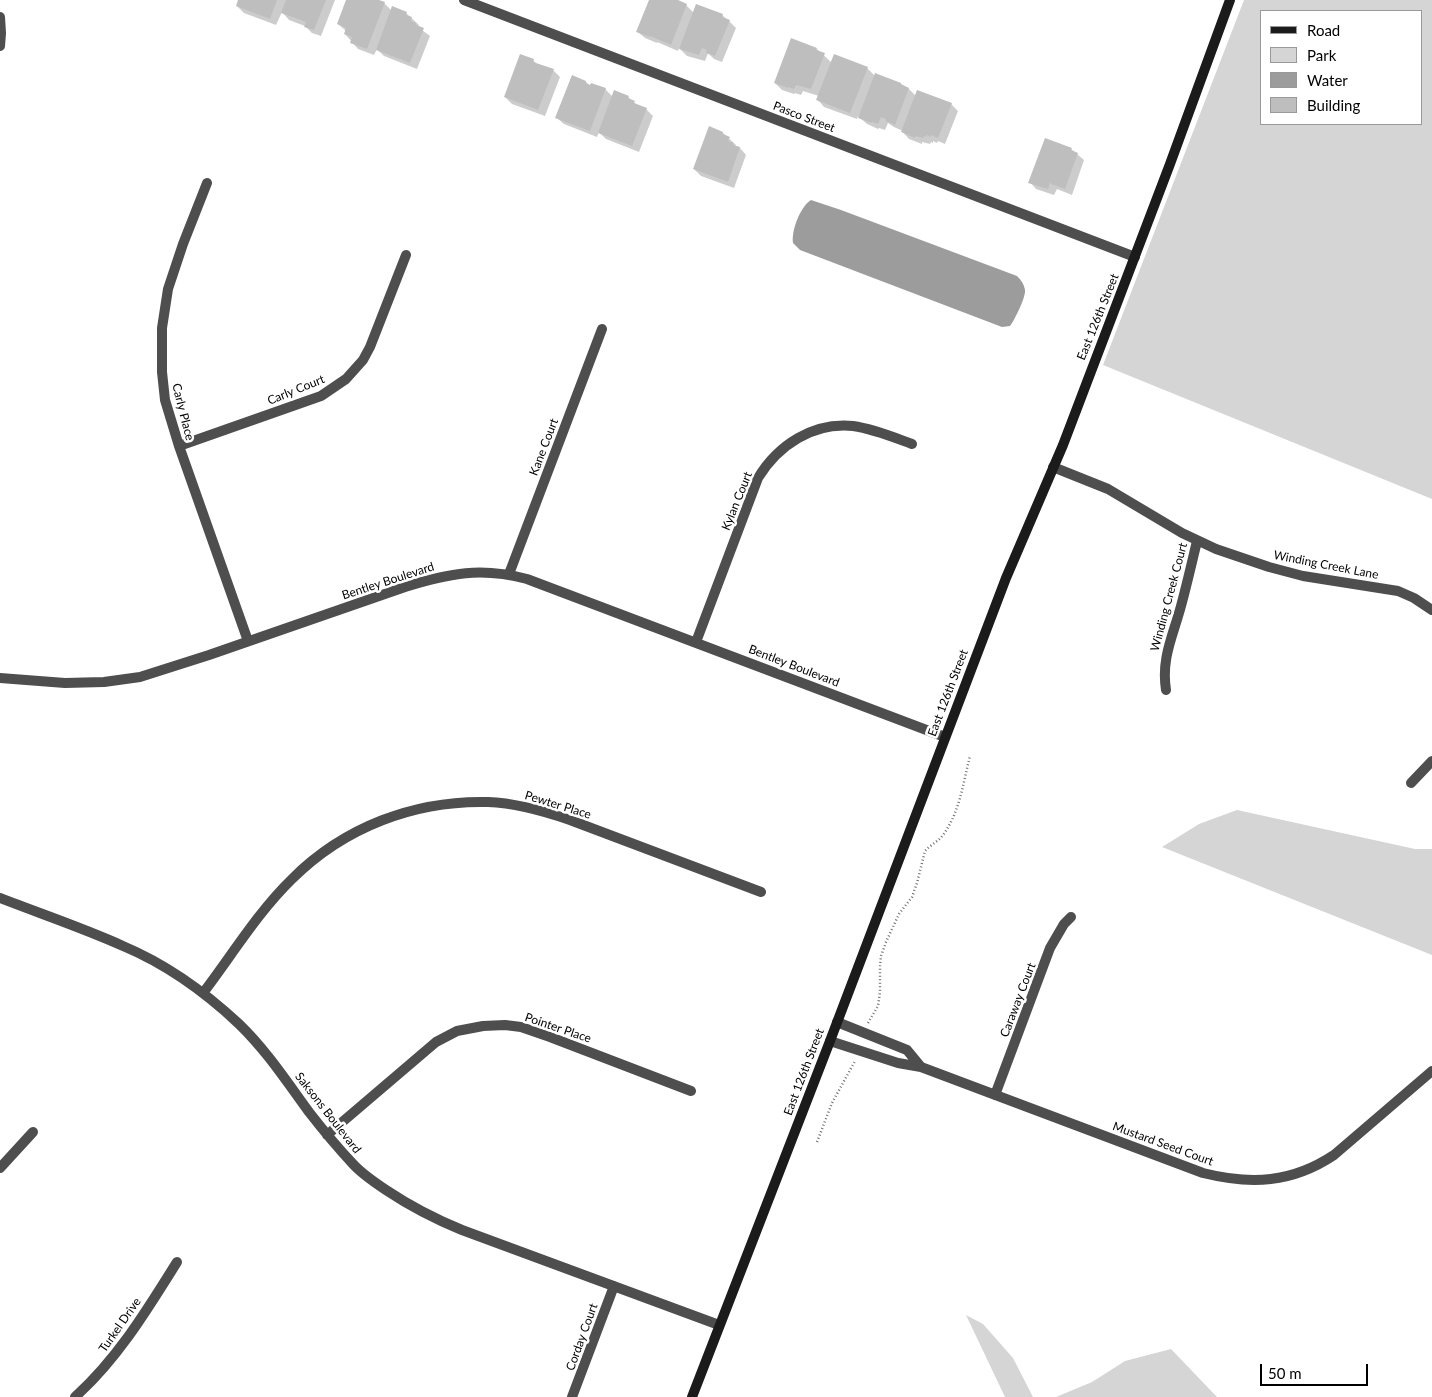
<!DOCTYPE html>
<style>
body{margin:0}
#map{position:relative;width:1432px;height:1397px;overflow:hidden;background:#fff;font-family:Lato,sans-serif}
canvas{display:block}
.legend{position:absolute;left:1260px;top:10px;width:162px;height:115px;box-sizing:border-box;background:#fff;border:1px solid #999;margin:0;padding:6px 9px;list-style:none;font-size:15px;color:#000}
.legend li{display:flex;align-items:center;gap:10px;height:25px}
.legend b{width:25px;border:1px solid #999}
.scale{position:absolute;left:1260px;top:1364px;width:108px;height:22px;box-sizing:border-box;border:2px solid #000;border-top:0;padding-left:6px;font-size:15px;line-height:18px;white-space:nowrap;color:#000;-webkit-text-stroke:4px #fff;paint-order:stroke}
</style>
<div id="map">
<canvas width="1432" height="1397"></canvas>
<ul class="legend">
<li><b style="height:6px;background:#1b1b1b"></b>Road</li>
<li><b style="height:14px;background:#d5d5d5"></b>Park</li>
<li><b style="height:14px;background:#9c9c9c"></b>Water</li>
<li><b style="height:14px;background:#bebebe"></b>Building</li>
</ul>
<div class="scale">50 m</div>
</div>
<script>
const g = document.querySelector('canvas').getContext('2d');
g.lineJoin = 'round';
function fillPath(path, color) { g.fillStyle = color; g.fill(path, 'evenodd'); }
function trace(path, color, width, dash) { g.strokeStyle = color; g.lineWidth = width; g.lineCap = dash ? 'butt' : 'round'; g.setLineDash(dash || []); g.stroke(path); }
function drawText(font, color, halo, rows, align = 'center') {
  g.font = font + ' Lato,sans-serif'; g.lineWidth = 5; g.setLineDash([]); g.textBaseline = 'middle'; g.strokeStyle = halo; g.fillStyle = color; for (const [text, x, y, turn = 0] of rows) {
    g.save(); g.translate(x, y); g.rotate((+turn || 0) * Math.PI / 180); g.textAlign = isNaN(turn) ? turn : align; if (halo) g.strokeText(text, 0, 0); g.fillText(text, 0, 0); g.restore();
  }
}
fillPath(new Path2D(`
 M1244 0H1432V499L1103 365ZM1261 11H1421V124H1261Z
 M1237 810 1415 849H1432V955L1162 847 1199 824Z
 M966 1315 983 1324 1013 1358 1033 1397H1005Z
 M1171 1349 1217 1397H1056L1092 1382 1125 1361Z`), '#d5d5d5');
fillPath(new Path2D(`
 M811 200 841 210 1017 276C1021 280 1024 284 1025 290 1026 297 1014 321 1010 326L1002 327 800 250 793 243C791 231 800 207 811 200Z`), '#9c9c9c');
fillPath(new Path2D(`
 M239 0H335L321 36 312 33 305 26 289 20 282 12 276 25 244 13 237 6Z
 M347 0H375L384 3 392 11 406 13 419 25 418 27 430 36 417 69 384 56 377 49 374 55 358 49 345 34 346 31 338 24Z
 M650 0H677L686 5 694 13 722 15 729 21 736 28 722 62 714 59 708 53 705 61 687 56 679 48 678 51 657 42V43L645 38 638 32Z
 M792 39 817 49 832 63 867 68 875 76 909 89 916 96 951 104 958 111 945 144 938 141 937 143 933 141V143L931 142 930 144 922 142V144L909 139 903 132V131L894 127 888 123 885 130 879 128 878 129 867 124 858 116 857 119 824 107 818 100 819 96 803 91 801 95 795 93 794 94 782 90 775 83Z
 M533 60 538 65 553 70 560 77 545 116 512 104 505 97Z
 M586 82 591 87 605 89 613 97H628L638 106 646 109 653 116 639 152 606 139 599 132 597 137 564 124 557 118Z
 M723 133 736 145 735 147 740 148 746 155 734 188 701 176 694 169Z
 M1071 149 1084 160 1072 195 1057 189 1054 195 1036 189 1030 182Z`), '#0003');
fillPath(new Path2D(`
 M238 0H277L270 19 236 6Z
 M286 0H326L314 30 304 27 306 22 281 13Z
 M346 0H379L385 2 367 49 350 43 352 37 344 34 346 28 337 24Z
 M649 0H678L687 4 671 45 650 36V37L636 32Z
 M696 4 723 14 722 17 730 20 715 56 706 53 707 50 702 48 699 55 679 49Z
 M392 6 407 12 406 15 412 17 411 21 416 23V25L424 28 410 63 376 50Z
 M791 38 817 48 816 50 825 53 811 89 796 85 794 89 788 87V88L774 83Z
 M520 54 534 59 533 62 554 69 538 110 504 97Z
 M834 54 868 67 850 113 816 100Z
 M875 73 901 83V84L909 88 895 125 886 121V119L881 117 878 124 872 122 871 123 858 118Z
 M572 75 586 81V83L590 85 591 83 606 88 590 131 555 118Z
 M614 90 629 96 628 98 635 101 634 103 647 108 632 146 598 133Z
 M917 90 952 103 938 138 931 135 930 137 927 135 926 137 924 136 923 138 916 136 915 138 901 132Z
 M709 126 723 132V134L730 137 728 141 734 143 733 145 740 147 728 182 693 169Z
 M1045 138 1072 148 1071 150 1078 153 1065 189 1051 184 1050 182 1048 189 1028 183Z`), '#bebebe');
trace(new Path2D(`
 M868 1023 878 1006 880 992V966L881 956 886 942 899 914 912 897 917 883 925 851C930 845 938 842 943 835 960 812 963 783 970 756
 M817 1142 832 1103 855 1061`), '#707070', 2.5, [1, 2.5]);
trace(new Path2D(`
 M464 0 1135 257
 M0 17 1 33 0 46
 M207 183 183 244 168 289 162 328V372L165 400 179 446 248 641
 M179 446 321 396 346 379 363 360 370 347 406 255
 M1053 467 1108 489 1182 533 1216 549 1269 567 1303 576 1398 591 1414 598 1432 610
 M509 574 602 329
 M696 642 758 478C778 445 813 422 853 426 874 429 893 437 912 444
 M0 678 65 683 104 682 140 677 209 655 405 587C450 573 481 567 527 579L945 737
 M1166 690C1161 658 1173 636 1181 606 1187 584 1192 562 1197 541
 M1411 783 1432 761
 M0 898C41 914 83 928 123 946 166 964 205 992 239 1024 266 1050 287 1082 309 1112 323 1130 338 1148 353 1164 362 1174 374 1182 386 1190 410 1206 435 1219 462 1230L719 1325
 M203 993C232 955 258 912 292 879 344 827 415 800 488 802 516 803 544 811 570 820L761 892
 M830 1041 898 1063 921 1067 907 1050 837 1022
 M921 1067 1203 1173C1251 1185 1292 1183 1334 1155L1432 1071
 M995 1095 1050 948 1064 924 1071 917
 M327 1135 436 1042 457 1031 483 1026 505 1025 521 1027 550 1037 691 1091
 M0 1168 33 1132
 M75 1397C118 1358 147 1310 177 1262
 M572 1397 614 1286`), '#4e4e4e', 10);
trace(new Path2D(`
 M692 1397 830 1041 1006 578 1063 445 1170 164 1230 0`), '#1b1b1b', 10);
drawText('12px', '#000', '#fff', [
 ["Pasco Street",804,117,21],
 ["East 126th Street",1098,317,-68],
 ["Carly Court",296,390,-22],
 ["Carly Place",183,412,76],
 ["Kane Court",544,447,-69],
 ["Kylan Court",737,501,-68],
 ["Winding Creek Lane",1326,565,11],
 ["Bentley Boulevard",388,581,-18],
 ["Winding Creek Court",1169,597,-75],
 ["Bentley Boulevard",794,666,21],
 ["East 126th Street",948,693,-69],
 ["Pewter Place",558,805,17],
 ["Caraway Court",1018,1000,-69],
 ["Pointer Place",558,1028,19],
 ["East 126th Street",804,1072,-69],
 ["Saksons Boulevard",328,1113,52],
 ["Mustard Seed Court",1163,1144,20],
 ["Turkel Drive",120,1325,-55],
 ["Corday Court",582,1337,-70]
]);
</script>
